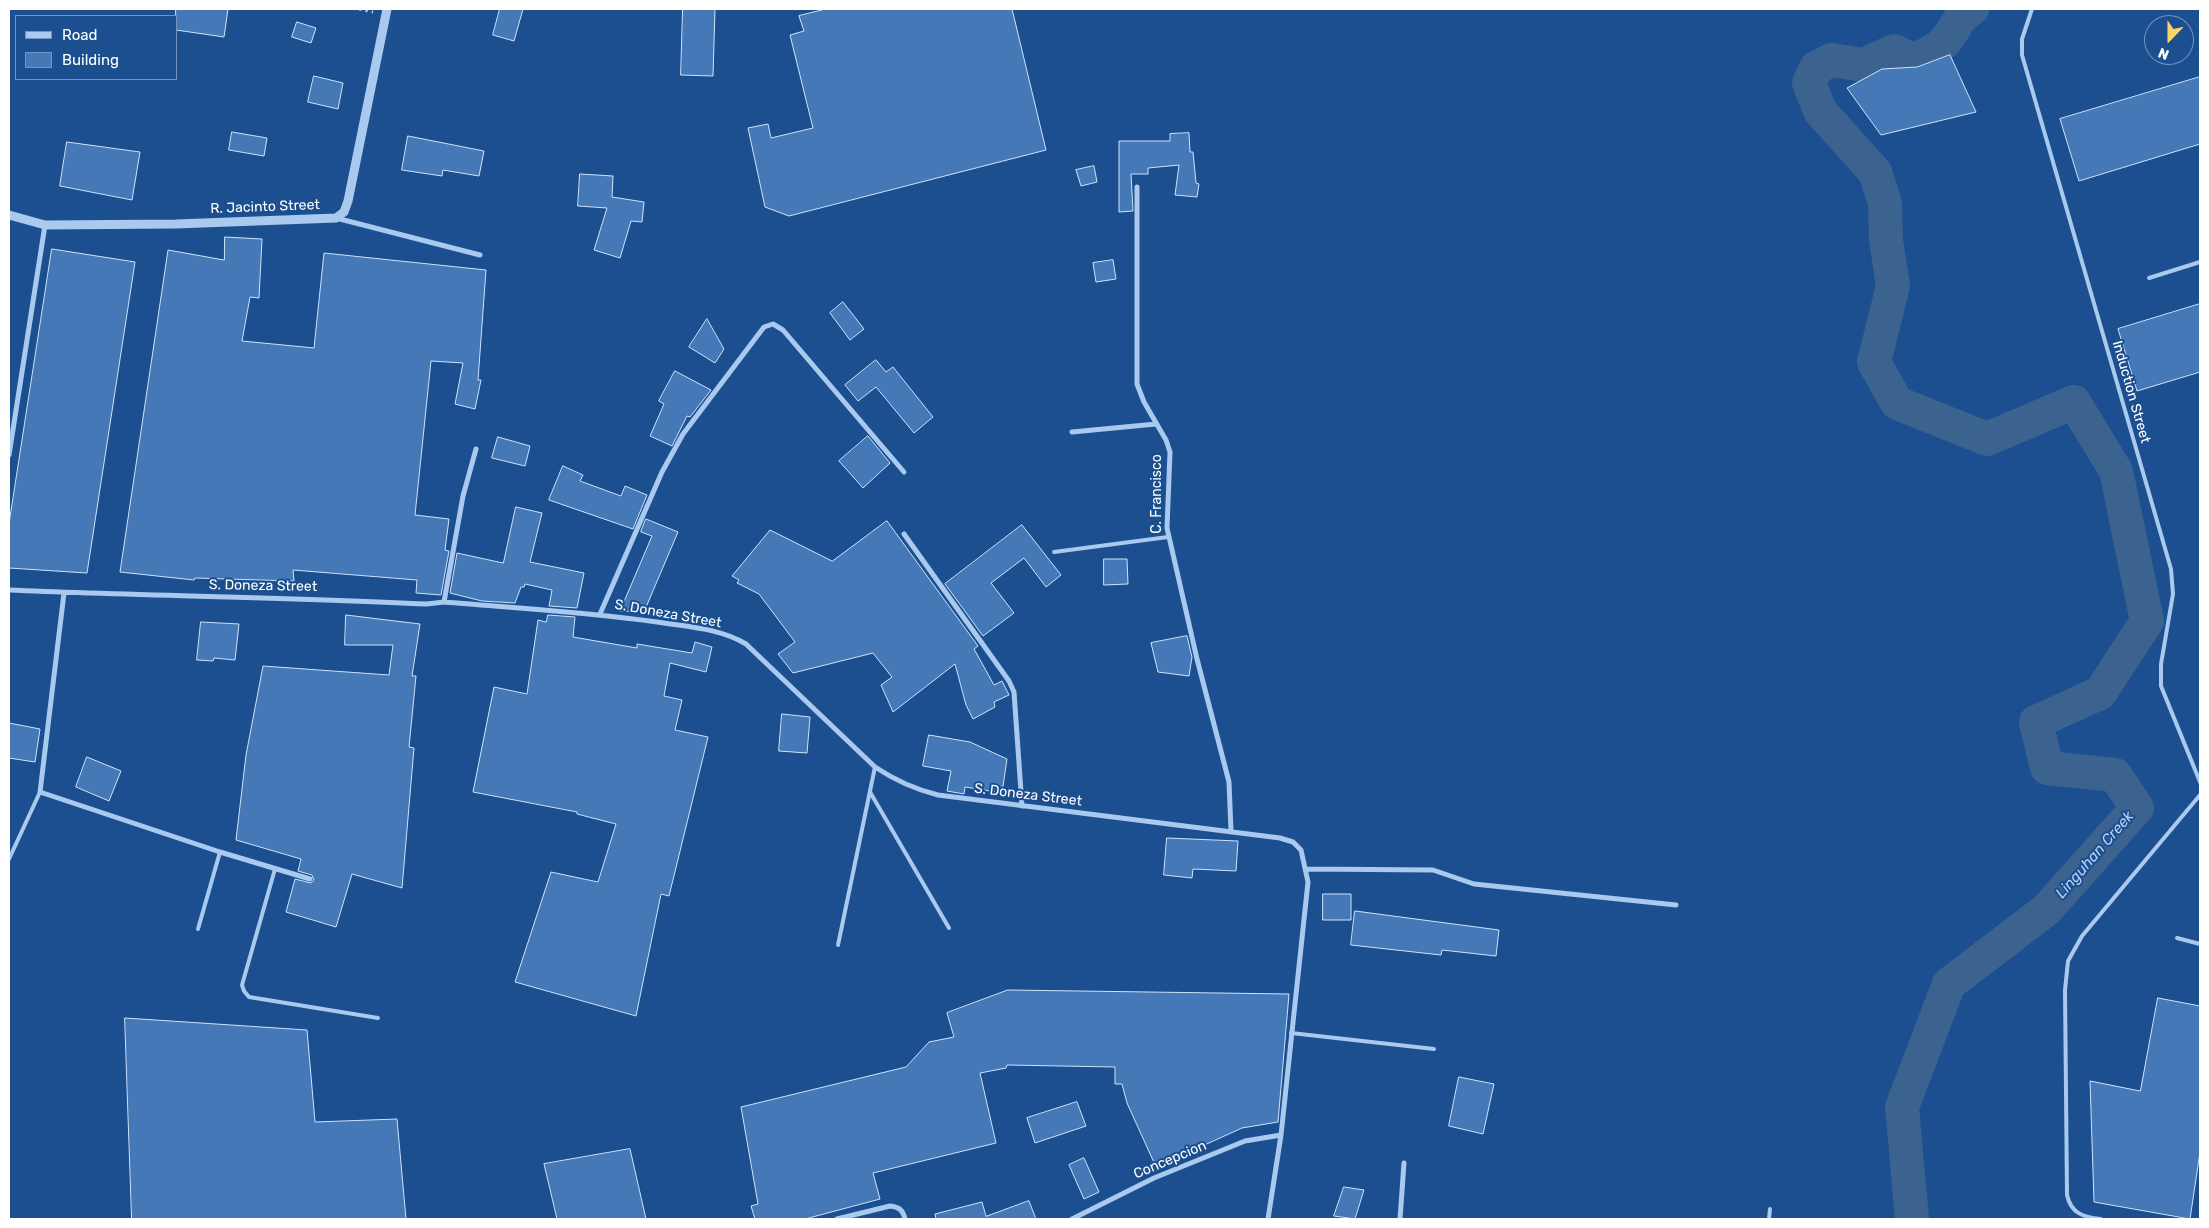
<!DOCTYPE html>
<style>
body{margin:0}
#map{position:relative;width:2209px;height:1228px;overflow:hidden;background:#1b4f8f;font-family:Rubik,sans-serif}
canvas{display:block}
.frame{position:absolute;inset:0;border:10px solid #fff;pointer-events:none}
.legend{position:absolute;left:15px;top:15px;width:162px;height:65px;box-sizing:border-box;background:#1b4f8f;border:1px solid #7695bc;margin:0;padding:6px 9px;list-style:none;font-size:15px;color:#fff}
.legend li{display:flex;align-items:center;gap:10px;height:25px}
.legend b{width:25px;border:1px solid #7695bc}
.north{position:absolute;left:2144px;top:15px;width:50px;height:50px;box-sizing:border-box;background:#1b4f8f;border:1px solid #7695bc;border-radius:50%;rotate:202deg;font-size:14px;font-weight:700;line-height:20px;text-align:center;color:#fff}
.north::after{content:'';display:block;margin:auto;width:18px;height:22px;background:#ffd166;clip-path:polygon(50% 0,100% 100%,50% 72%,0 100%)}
</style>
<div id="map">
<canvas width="2209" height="1228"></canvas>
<div class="frame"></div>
<ul class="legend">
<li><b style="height:6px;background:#a9c9ee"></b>Road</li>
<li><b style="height:14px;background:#4478b7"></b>Building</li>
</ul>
<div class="north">N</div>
</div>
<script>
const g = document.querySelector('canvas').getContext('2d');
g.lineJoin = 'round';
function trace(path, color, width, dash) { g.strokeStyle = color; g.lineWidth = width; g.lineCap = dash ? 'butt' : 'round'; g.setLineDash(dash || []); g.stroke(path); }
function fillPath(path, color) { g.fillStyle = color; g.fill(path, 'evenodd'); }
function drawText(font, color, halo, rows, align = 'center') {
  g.font = font + ' Rubik,sans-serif'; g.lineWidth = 4; g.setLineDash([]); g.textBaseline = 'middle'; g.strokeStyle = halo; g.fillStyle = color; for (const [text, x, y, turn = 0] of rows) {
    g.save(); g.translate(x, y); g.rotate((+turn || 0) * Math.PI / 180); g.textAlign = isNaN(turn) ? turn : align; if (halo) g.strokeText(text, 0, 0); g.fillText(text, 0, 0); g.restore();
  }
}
trace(new Path2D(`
 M1912 1219 1902 1107 1949 984 2046 910 2137 808 2115 775 2047 768 2036 722 2100 693 2147 621 2116 471 2074 402 1987 439 1897 403 1874 362 1893 286 1886 240 1885 203 1875 172 1820 111 1809 83 1816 68 1831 60 1864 65 1894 51 1913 60C1926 55 1938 50 1947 39 1957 26 1957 18 1972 9`), '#3c6290', 34);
const building = new Path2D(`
 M176 9H228L224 37 176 30Z
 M500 9H523L514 41 493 35Z
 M683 9H715L713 76 681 75Z
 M826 9H1012L1046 150 789 216 765 207 748 128 768 124 771 138 813 128 790 35 804 31 799 16Z
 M297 22 316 28 311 43 292 37Z
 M1950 55 1976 112 1881 135 1847 88 1882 69 1917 67Z
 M314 76 343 83 338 109 308 102Z
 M2200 77V144L2079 181 2060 119Z
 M232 132 267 138 264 156 229 150Z
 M1189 133 1190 152H1193L1196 183 1199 184 1197 197 1175 195 1179 165 1148 168V174H1131L1133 211 1119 212V141H1170V134Z
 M408 136 484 151 479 176 443 170 442 176 402 170Z
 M67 142 140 152 132 200 60 186Z
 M1094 166 1097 182 1081 186 1076 170Z
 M580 174 613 176 612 197 644 202 642 222 631 221 620 258 594 250 607 208 578 206Z
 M225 237 262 239 259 298 250 297 242 341 314 348 324 253 486 270 478 380H481L475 409 455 404 463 363 431 361 415 515 449 519 445 550 449 551 441 595 416 593 417 580 293 570 294 581 195 578 194 580 120 572 168 250 224 260Z
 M52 249 135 262 87 573 9 568V524Z
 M1113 260 1116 279 1096 282 1093 263Z
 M843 302 864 329 850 340 830 313Z
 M2200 304V372L2137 391 2118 329Z
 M707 319 724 349 715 363 689 347Z
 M876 360 886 372 893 367 933 417 914 433 876 387 858 401 845 385Z
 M675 371 711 390 690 417 687 416 672 446 650 436 664 404 659 401Z
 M868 436 890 463 863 488 839 461Z
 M498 437 530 446 525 466 492 458Z
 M563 466 583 475 580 481 621 496 625 486 647 495 633 529 549 500Z
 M516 507 542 513 530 562 584 573 577 608 549 606 552 590 525 584 524 587H521L515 603 482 601 450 593 457 553 503 563Z
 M646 519 678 532 644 612 620 611 652 536 641 532Z
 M887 521 978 646 974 649 994 685 1002 681 1009 695 994 702 995 707 973 719 966 705 955 664 893 712 881 685 892 677 873 653 793 673 778 654 795 642 759 594 737 583 739 580 732 576 770 530 832 561Z
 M1022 525 1061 575 1046 587 1024 558 991 583 1014 613 983 636 945 584Z
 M1104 559H1127L1128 584 1104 585Z
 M346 615 420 624 412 676H416L409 747 414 748 402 888 352 874 336 927 286 912 295 879 311 883 314 880 312 875 298 871 301 859 236 840 246 755 263 666 389 675 393 645H345Z
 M548 615 575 617 573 637 637 648V644L692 653 695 642 712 647 706 672 670 663 664 696 682 700 675 730 708 737 669 896 661 894 636 1016 515 982 551 872 598 882 616 824 577 814V812L473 792 494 687 527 694 538 620 546 622Z
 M201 622 239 624 235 660 214 658 213 661 197 660Z
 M1187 636 1192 657 1189 676 1158 672 1151 643Z
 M782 714 810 717 807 753 779 751Z
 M9 723 40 729 35 762 9 758Z
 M929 735 970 742 1007 759 1002 793 965 787 964 794 947 791 951 771 923 766Z
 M87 757 121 771 109 801 76 787Z
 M1167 838 1238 841 1236 871 1193 869 1192 878 1164 875Z
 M1323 894H1351V920H1323Z
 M1355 911 1499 930 1496 956 1442 950 1441 955 1351 945Z
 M1008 990 1289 994 1278 1122 1242 1128 1156 1167 1127 1103 1122 1084H1115V1067L1007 1065 1006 1068 980 1073 996 1143 873 1173 880 1199 805 1219H755L751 1206 758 1204 741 1107 906 1067 929 1042 954 1037 947 1013Z
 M2158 998 2200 1006V1152L2190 1219 2094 1202 2090 1081 2140 1091Z
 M125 1018 307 1030 315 1122 397 1119 406 1219H132Z
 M1459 1077 1494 1084 1483 1134 1449 1126Z
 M1077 1102 1086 1126 1035 1143 1027 1118Z
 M630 1149 646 1219H557L544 1164Z
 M1084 1158 1099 1192 1084 1199 1069 1165Z
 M1344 1187 1364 1190 1355 1219 1334 1216Z
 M1029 1201 1036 1219H936L935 1214 982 1202 986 1216Z`);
fillPath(building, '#4478b7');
trace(building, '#cfe3fa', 1);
trace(new Path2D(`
 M359 9 373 12`), '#a9c9ee', 3, [2.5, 4]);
trace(new Path2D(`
 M2032 9 2022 39V55L2171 569 2173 594 2161 664V686L2200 782
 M2149 278 2200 262
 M1054 552 1168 537
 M870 792 949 928
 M9 859 40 792
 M275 869 242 985 244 991 249 997 378 1018
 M198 929 220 852
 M2177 938 2200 944
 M838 945 875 767
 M1291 1033 1434 1049
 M1769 1219 1770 1209
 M2101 1219C2084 1217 2071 1214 2067 1195L2065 990 2068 961 2082 936 2200 795`), '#a9c9ee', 4);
trace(new Path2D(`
 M1137 187V384L1144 402 1166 440 1170 452 1167 528 1197 659 1229 782 1231 831
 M336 218 480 255
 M1072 432 1156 424
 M9 455 45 225
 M904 534 1009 681 1014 692 1022 806
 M9 590C148 596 287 597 427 604L444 602C515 608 586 612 657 622 687 627 719 628 746 644L875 767C896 781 914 789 938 795L1280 838 1293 842 1301 850 1308 882 1281 1135 1268 1219
 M64 593 40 792 220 852 310 879
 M444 602 463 496 476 449
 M600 614 662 472 683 434 764 327 773 324 783 330 904 472
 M1306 869 1433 870 1474 884 1676 905
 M837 1219 890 1206C899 1207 903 1210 905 1219
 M1072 1219 1154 1178 1245 1141 1281 1135
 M1400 1219 1404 1163`), '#a9c9ee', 5);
trace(new Path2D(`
 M9 215 45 225 176 224 336 218 344 212 348 201 387 9`), '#a9c9ee', 9);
drawText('14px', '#fff', '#1b4f8f', [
 ["R. Jacinto Street",265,207,-2],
 ["Induction Street",2131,392,74],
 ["C. Francisco",1157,494,-90],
 ["S. Doneza Street",263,586,1],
 ["S. Doneza Street",668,614,10],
 ["S. Doneza Street",1028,795,7],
 ["Concepcion",1170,1160,-23]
]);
drawText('italic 15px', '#b5d3f5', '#1b4f8f', [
 ["Linguhan Creek",2095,855,-49]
]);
</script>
